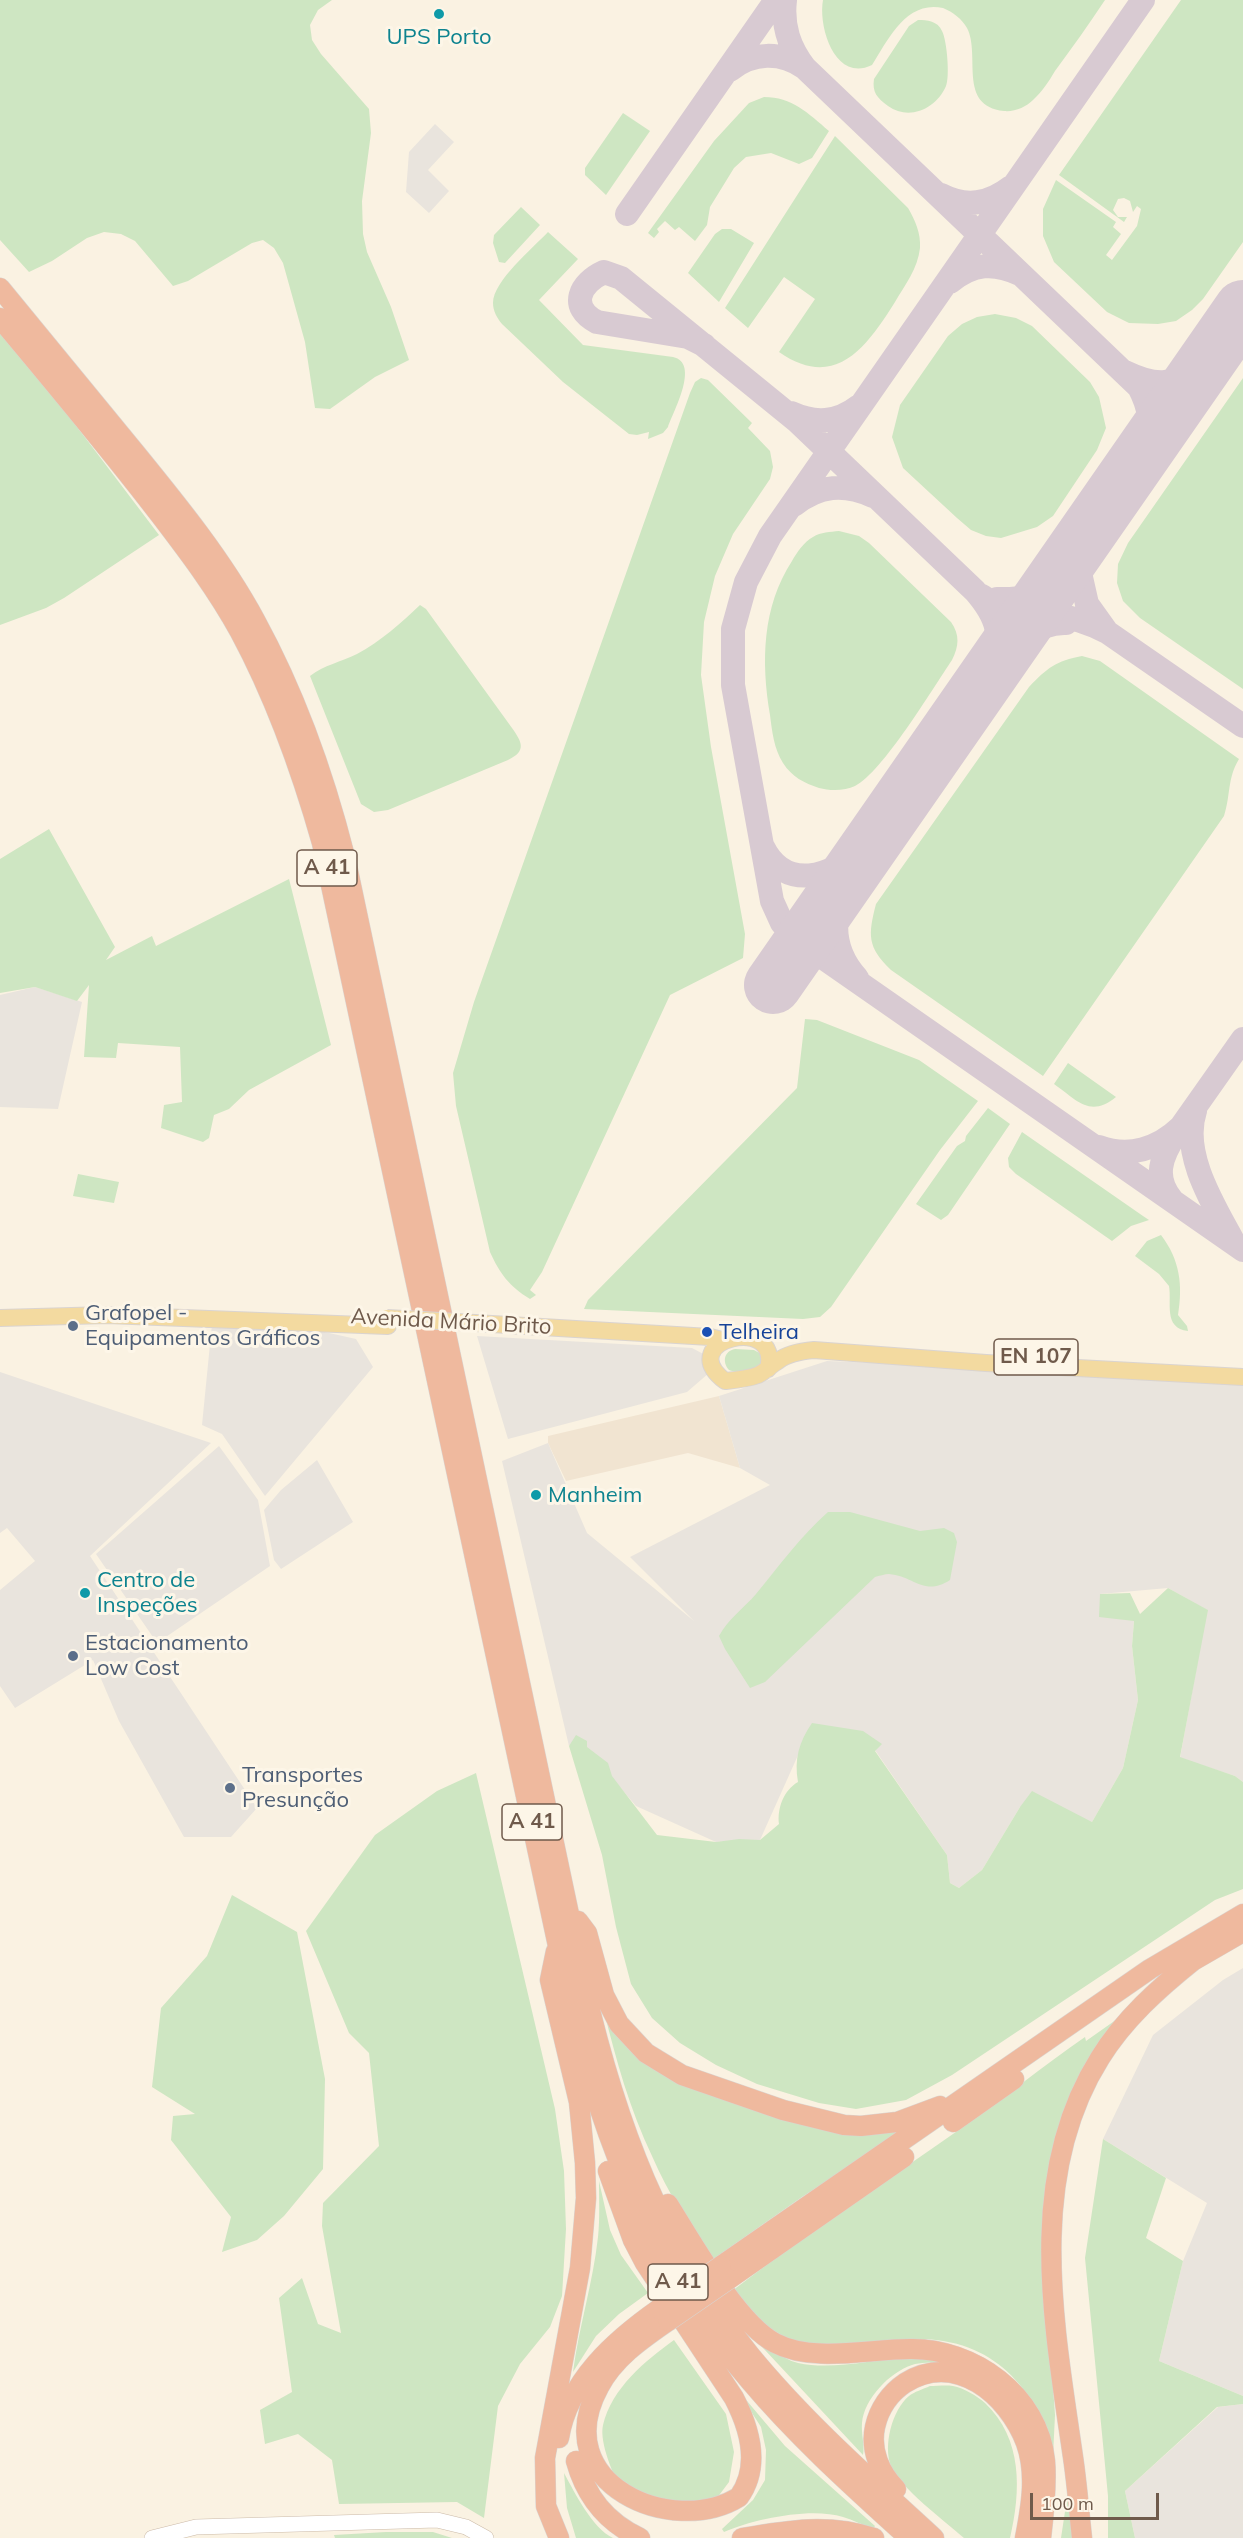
<!DOCTYPE html>
<meta charset="utf-8">
<style>
body{margin:0}
#map{position:relative;width:1243px;height:2538px;overflow:hidden;background:#faf2e2;font-family:Mulish,sans-serif}
canvas{display:block}
.scale{position:absolute;left:1030px;top:2493px;width:129px;height:27px;box-sizing:border-box;border:3px solid #6f5a4b;border-top:0;padding-left:8px;font-size:18px;line-height:21px;white-space:nowrap;color:#6f5a4b;-webkit-text-stroke:4px #fdf6e8;paint-order:stroke}
</style>
<div id="map">
<canvas width="1243" height="2538"></canvas>
<div class="scale">100 m</div>
</div>
<script>
const g = document.querySelector('canvas').getContext('2d');
g.lineJoin = 'round';
function fillPath(path, color) { g.fillStyle = color; g.fill(path, 'evenodd'); }
function trace(path, color, width, dash) { g.strokeStyle = color; g.lineWidth = width; g.lineCap = dash ? 'butt' : 'round'; g.setLineDash(dash || []); g.stroke(path); }
function drawText(font, color, halo, rows, align = 'center') {
  g.font = font + ' Mulish,sans-serif'; g.lineWidth = 6; g.setLineDash([]); g.textBaseline = 'middle'; g.strokeStyle = halo; g.fillStyle = color; for (const [text, x, y, turn = 0] of rows) {
    g.save(); g.translate(x, y); g.rotate((+turn || 0) * Math.PI / 180); g.textAlign = isNaN(turn) ? turn : align; if (halo) g.strokeText(text, 0, 0); g.fillText(text, 0, 0); g.restore();
  }
}
fillPath(new Path2D(`
 M719 1396 740 1468 688 1453 566 1481 548 1443V1436Z`), '#f1e4d1');
fillPath(new Path2D(`
 M435 124 454 142 428 170 449 191 429 213 406 192 409 152Z
 M35 987 82 1002 58 1109 0 1107V995Z
 M212 1324 302 1327 356 1339 373 1367 265 1496 222 1434 202 1425Z
 M477 1336 692 1348 709 1357V1373L687 1392 508 1439Z
 M827 1361 1243 1378V1782L1235 1776 1180 1758 1207 1610 1168 1588 1100 1594 1134 1620 1132 1646 1138 1700 1123 1768 1092 1822 1020 1807 982 1870 959 1888 950 1883 947 1855 875 1750 812 1724 760 1840 716 1842 636 1806 578 1738 569 1746 502 1461 548 1443 587 1533 694 1621 630 1557 770 1485 740 1468 719 1396Z
 M0 1372 211 1443 90 1556 257 1808 231 1837H184L119 1721 93 1660 15 1708 0 1686V1590L35 1561 7 1528 0 1533Z
 M219 1446 258 1500 270 1566 157 1643 96 1554Z
 M317 1460 353 1522 281 1569 274 1560 264 1510 281 1490Z
 M1243 1968V2396L1159 2361 1183 2261 1207 2203 1103 2139 1153 2035 1223 1980Z
 M1243 2404V2538H1135L1125 2491 1218 2407Z`), '#e9e4dd');
fillPath(new Path2D(`
 M0 0H332L318 10 310 25 312 40 321 54 369 109 371 133 362 201 363 234 367 252 391 307 409 360 375 377 330 409 315 408 305 342 283 263 274 248 263 240 252 243 188 281 173 286 135 241 121 234 104 232 87 238 52 261 29 272 0 240Z
 M823 0H1105C1089 24 1072 48 1055 71 1049 81 1042 92 1033 100 1026 107 1015 112 1004 111 957 106 981 55 967 28 962 19 953 12 943 8 906 0 888 40 872 65 835 83 818 27 823 0Z
 M1181 0H1243V242L1203 299 1192 310 1176 321 1158 324 1129 323 1107 312 1054 262 1043 236V209L1056 180 1116 222 1113 227 1121 234 1106 255 1112 260 1137 226 1141 209 1137 206 1133 212 1130 201 1124 198 1118 199 1113 210 1118 217H1127L1124 222 1059 175Z
 M918 20C927 20 938 21 942 31 947 40 950 77 946 86 936 109 909 121 888 106 877 98 872 92 874 79L909 26Z
 M764 97C792 97 808 113 829 131L812 158 799 164 771 153 746 157 734 168 710 207 707 225 695 241 679 227 675 230 665 221 657 229 659 232 654 238 648 233 714 141 749 103Z
 M623 113 650 131 606 195 585 175V168Z
 M835 136 908 208C915 220 921 233 920 248 918 268 905 285 895 302 866 348 835 391 779 352L815 299 784 277 748 328 725 308Z
 M521 207 540 225 505 263 499 262 493 243 494 235Z
 M722 229H731L754 243 719 302 688 273 715 234Z
 M548 232 578 259 539 300 583 345 673 357C700 363 674 410 668 427L663 433 648 439 649 432 637 435 629 434 563 382 502 324C497 318 493 311 493 303 493 281 533 248 548 232Z
 M995 314 1016 318 1032 326 1090 382 1099 397 1106 428 1097 450 1053 516 1037 527 1001 538 986 536 971 530 957 518 903 468 892 437 900 405 948 336 962 324 977 317Z
 M0 333 68 415 159 535 64 598 46 608 0 625Z
 M701 378 708 380 752 423 748 428 770 451 773 467 770 479 733 534 715 576 704 622 701 675 711 747 745 934 743 958 670 995 542 1272 530 1290 536 1295 530 1299C509 1286 500 1274 490 1252L456 1106 453 1073 474 1002 690 393 695 382Z
 M1243 378V689L1140 618 1123 601 1117 583 1118 564 1128 543Z
 M839 531 859 536 869 543 951 622C960 635 959 646 952 660 933 688 882 773 855 786 845 791 830 791 819 788 804 783 792 777 783 763 774 749 772 731 770 715 761 662 762 607 792 561 797 552 804 542 813 537 821 532 830 532 839 531Z
 M420 605 426 609 512 728C522 742 527 751 508 760L388 810 374 812 361 804 310 676C324 665 341 662 357 654 381 641 401 623 420 605Z
 M1082 656 1100 661 1239 759C1227 779 1231 794 1224 816L1043 1076 891 970C867 947 868 935 876 904L1029 687C1047 668 1056 661 1082 656Z
 M49 829 115 947 106 960 152 936 156 946 289 879 331 1045 249 1090 229 1109 214 1115 209 1138 203 1142 161 1128 164 1105 182 1102 180 1047 118 1043 116 1058 84 1057 89 985 77 1001 35 987 0 993V859Z
 M805 1019 817 1020 919 1060 978 1101 940 1150 831 1307 820 1317 803 1319 584 1309 588 1300 797 1088Z
 M1068 1063 1116 1097C1090 1118 1078 1101 1054 1084Z
 M988 1108 1010 1124 948 1215 941 1220 916 1204 957 1146 965 1141 966 1136Z
 M1022 1132 1143 1216 1149 1220 1131 1226 1112 1241 1016 1174 1009 1167 1008 1158Z
 M78 1174 119 1182 114 1203 73 1196Z
 M1161 1235C1180 1260 1183 1285 1178 1315L1187 1326 1188 1331C1163 1328 1172 1303 1169 1286L1159 1274 1135 1256 1147 1241Z
 M735 1349 754 1350 761 1354 762 1362C755 1370 739 1374 729 1370 722 1362 724 1351 735 1349Z
 M828 1512H850L920 1531 944 1528 954 1533 957 1542 950 1580C924 1597 914 1576 889 1574 885 1574 879 1576 875 1577L765 1682 750 1688 725 1649 719 1636C728 1619 744 1608 756 1594 779 1566 801 1536 828 1512Z
 M1168 1588 1208 1610 1180 1757 1235 1776 1243 1782V1889L1215 1900 952 2075 906 2100 856 2109 819 2103 757 2084 716 2065 680 2043 652 2018 631 1984 616 1927 602 1855 569 1746 576 1735 587 1741V1747L608 1763 612 1776 657 1835 716 1842 739 1839 760 1840 779 1824C777 1808 784 1790 798 1782 794 1759 799 1742 812 1723L863 1731 882 1744 875 1751 947 1855 950 1883 959 1888 982 1870 1020 1807 1032 1791 1092 1822 1123 1768 1138 1700 1132 1646 1134 1621 1099 1617 1100 1594 1130 1593 1140 1614Z
 M476 1773 555 2109 564 2171 566 2229 562 2296 550 2327 520 2364 498 2406 484 2518 457 2502 339 2504 332 2460 298 2434 265 2444 260 2410 292 2392 279 2298 302 2278 318 2324 341 2333 322 2226 323 2203 379 2146 369 2053 349 2033 306 1931 375 1835 437 1791Z
 M232 1895 297 1932 325 2079 323 2169 284 2216 257 2240 222 2252 231 2217 171 2140 173 2116 195 2114 152 2087 161 2008 207 1956Z
 M604 2011 625 2038 799 2119 917 2123 802 2197 712 2260C690 2227 668 2193 652 2156 630 2110 616 2060 604 2011Z
 M1120 2017 1064 2116 1052 2372 1055 2415 1053 2456C1037 2386 991 2338 916 2339 877 2339 835 2351 797 2341 769 2334 752 2311 732 2291 805 2235 886 2181 963 2127 1004 2098 1043 2066 1085 2037L1086 2041Z
 M1103 2139 1166 2178 1146 2238 1183 2261 1159 2361 1243 2396V2404L1217 2407 1125 2491 1135 2538H1108V2496L1085 2258Z
 M599 2181 610 2230 621 2255 648 2293 619 2314 596 2336 573 2372C579 2326 593 2283 598 2237 600 2219 599 2199 599 2181Z
 M750 2334C764 2343 781 2359 798 2363 844 2373 893 2350 940 2362 932 2363 920 2362 912 2365 890 2372 864 2399 862 2423 861 2433 865 2447 863 2455Z
 M674 2340 726 2414 734 2452 729 2482 711 2506 622 2492C614 2476 599 2443 603 2425 612 2388 645 2361 674 2340Z
 M930 2386C937 2386 946 2385 953 2386 964 2388 977 2396 985 2403 1023 2439 1021 2491 1010 2538H964C945 2521 900 2488 891 2466 883 2446 892 2410 909 2396 914 2392 923 2389 930 2386Z
 M747 2401 785 2446 875 2526 873 2529C863 2525 853 2520 843 2517 811 2507 754 2519 724 2532L722 2529 753 2500 765 2480 766 2450 761 2427 745 2402Z
 M564 2473C575 2493 592 2528 613 2538H576L567 2508Z
 M1069 2485 1073 2538H1061Z
 M386 2532H433L452 2538H335L334 2535Z`), '#cee6c2');
trace(new Path2D(`
 M785 0C782 26 789 47 805 68L1139 387C1151 410 1151 422 1146 448
 M1143 0 770 536 746 582 733 629V685L772 901 782 923 802 943 1243 1250
 M730 70C752 52 781 51 805 68
 M941 195C966 208 989 204 1011 187
 M627 214 776 0
 M950 282C973 263 994 262 1020 274
 M704 345 688 337 597 322C568 307 580 283 604 272L621 278 798 422 975 591C999 619 1002 635 992 670
 M1125 372C1156 387 1170 385 1200 370
 M791 413C815 424 837 423 859 406
 M794 505C819 485 844 483 873 496
 M1098 518 1086 542 1080 573 1087 604 1107 632 1243 726
 M982 596C1010 616 1015 609 1044 613 1067 616 1087 621 1107 632
 M997 599C1023 600 1034 596 1054 581
 M993 668C1012 647 1035 622 1066 623
 M763 847C785 892 832 877 861 849
 M857 978C809 925 854 869 886 823
 M1195 1111C1181 1153 1213 1204 1233 1241
 M1099 1147C1129 1158 1158 1149 1181 1127L1243 1039
 M1172 1200C1153 1178 1161 1156 1176 1134`), '#d8cad2', 24);
trace(new Path2D(`
 M773 985 1243 309`), '#d8cad2', 58);
const secondary = new Path2D(`
 M152 2538 196 2527 437 2520 466 2527 486 2538`);
const primary = new Path2D(`
 M0 1318 107 1315 388 1326
 M475 1323 710 1337 722 1340
 M768 1369C782 1313 672 1340 725 1381 736 1380 748 1379 758 1375 766 1371 771 1365 778 1361 788 1353 802 1351 814 1350L986 1363 1243 1377`);
const motorway = new Path2D(`
 M0 288C44 342 89 396 133 450 177 504 222 559 255 620 296 695 324 774 345 857L584 1985C616 2124 660 2243 750 2355 805 2422 871 2480 934 2538
 M0 318C54 383 109 448 160 515 189 553 217 590 240 632 276 699 301 769 322 843L570 2002C603 2144 654 2269 750 2381 798 2438 854 2488 909 2538
 M578 1921 587 1933 604 1995 619 2024 646 2053 682 2075 783 2110 844 2125 861 2126 897 2122 940 2106
 M556 1951 550 1980 579 2102 585 2163 586 2198 580 2268 545 2458 546 2506 559 2538
 M1184 1966 1243 1932
 M953 2122 1014 2079
 M608 2171 633 2240 645 2263 734 2398C750 2429 761 2466 739 2497 673 2538 546 2484 599 2387 614 2358 642 2339 668 2321
 M668 2204C692 2242 737 2323 775 2343 813 2363 869 2349 910 2349 973 2348 1039 2395 1045 2461 1047 2486 1044 2513 1041 2538
 M721 2266 1150 1969 1243 1914
 M729 2279 904 2157
 M559 2438C568 2381 615 2340 659 2309
 M576 2461C586 2497 606 2522 640 2538
 M896 2489C880 2473 870 2450 875 2427 879 2409 890 2393 905 2383 956 2351 1008 2395 1026 2443 1037 2474 1031 2507 1025 2538
 M742 2538C788 2530 829 2523 874 2538
 M1082 2538C1079 2511 1077 2484 1073 2457 1054 2325 1025 2177 1100 2058 1124 2019 1159 1988 1194 1960`);
trace(secondary, '#ccbba9', 16);
trace(primary, '#dad4d0', 18);
trace(motorway, '#dad4d0', 21);
trace(secondary, '#fff', 15);
trace(primary, '#f3daa0', 16);
trace(motorway, '#efb99e', 20);
const primaryBridge = new Path2D(`
 M387 1318 475 1323`);
const motorwayBridge = new Path2D(`
 M659 2309 721 2266
 M668 2321 729 2279`);
trace(primaryBridge, '#dad4d0', 18, []);
trace(motorwayBridge, '#dad4d0', 21, []);
trace(primaryBridge, '#f3daa0', 16);
trace(motorwayBridge, '#efb99e', 20);
for (const [x, y, r, color] of [
 [439,14,6,"#0f9aa8"],
 [73,1326,6,"#5c6f8a"],
 [707,1332,6,"#1a4fb4"],
 [536,1495,6,"#0f9aa8"],
 [85,1593,6,"#0f9aa8"],
 [73,1656,6,"#5c6f8a"],
 [230,1788,6,"#5c6f8a"]
]) { const dot = new Path2D(); dot.arc(x, y, r, 0, 2 * Math.PI); g.fillStyle = color; g.fill(dot); trace(dot, '#fdf6e8', 2); }
for (const [x, y, w] of [
 [327,868,60],
 [1036,1357,84],
 [532,1822,60],
 [678,2282,60]
]) { const box = new Path2D(); box.roundRect(x - w / 2, y - 18, w, 36, 4.5); g.fillStyle = '#fdf6e8'; g.fill(box); trace(box, '#6f5a4b', 1.5); }
drawText('bold 21px', '#6f5a4b', null, [
 ["A 41",327,868],
 ["EN 107",1036,1357],
 ["A 41",532,1822],
 ["A 41",678,2282]
]);
drawText('22px', '#0d838f', '#fdf6e8', [
 ["UPS Porto",439,37,"center"],
 ["Manheim",548,1495],
 ["Centro de",97,1580],
 ["Inspeções",97,1605]
], 'left');
drawText('22px', '#4e5e75', '#fdf6e8', [
 ["Grafopel -",85,1313],
 ["Equipamentos Gráficos",85,1338],
 ["Estacionamento",85,1643],
 ["Low Cost",85,1668],
 ["Transportes",242,1775],
 ["Presunção",242,1800]
], 'left');
drawText('22px', '#6f5a4b', '#fdf6e8', [
 ["Avenida Mário Brito",451,1322,3]
]);
drawText('22px', '#164399', '#fdf6e8', [
 ["Telheira",719,1332]
], 'left');
</script>
